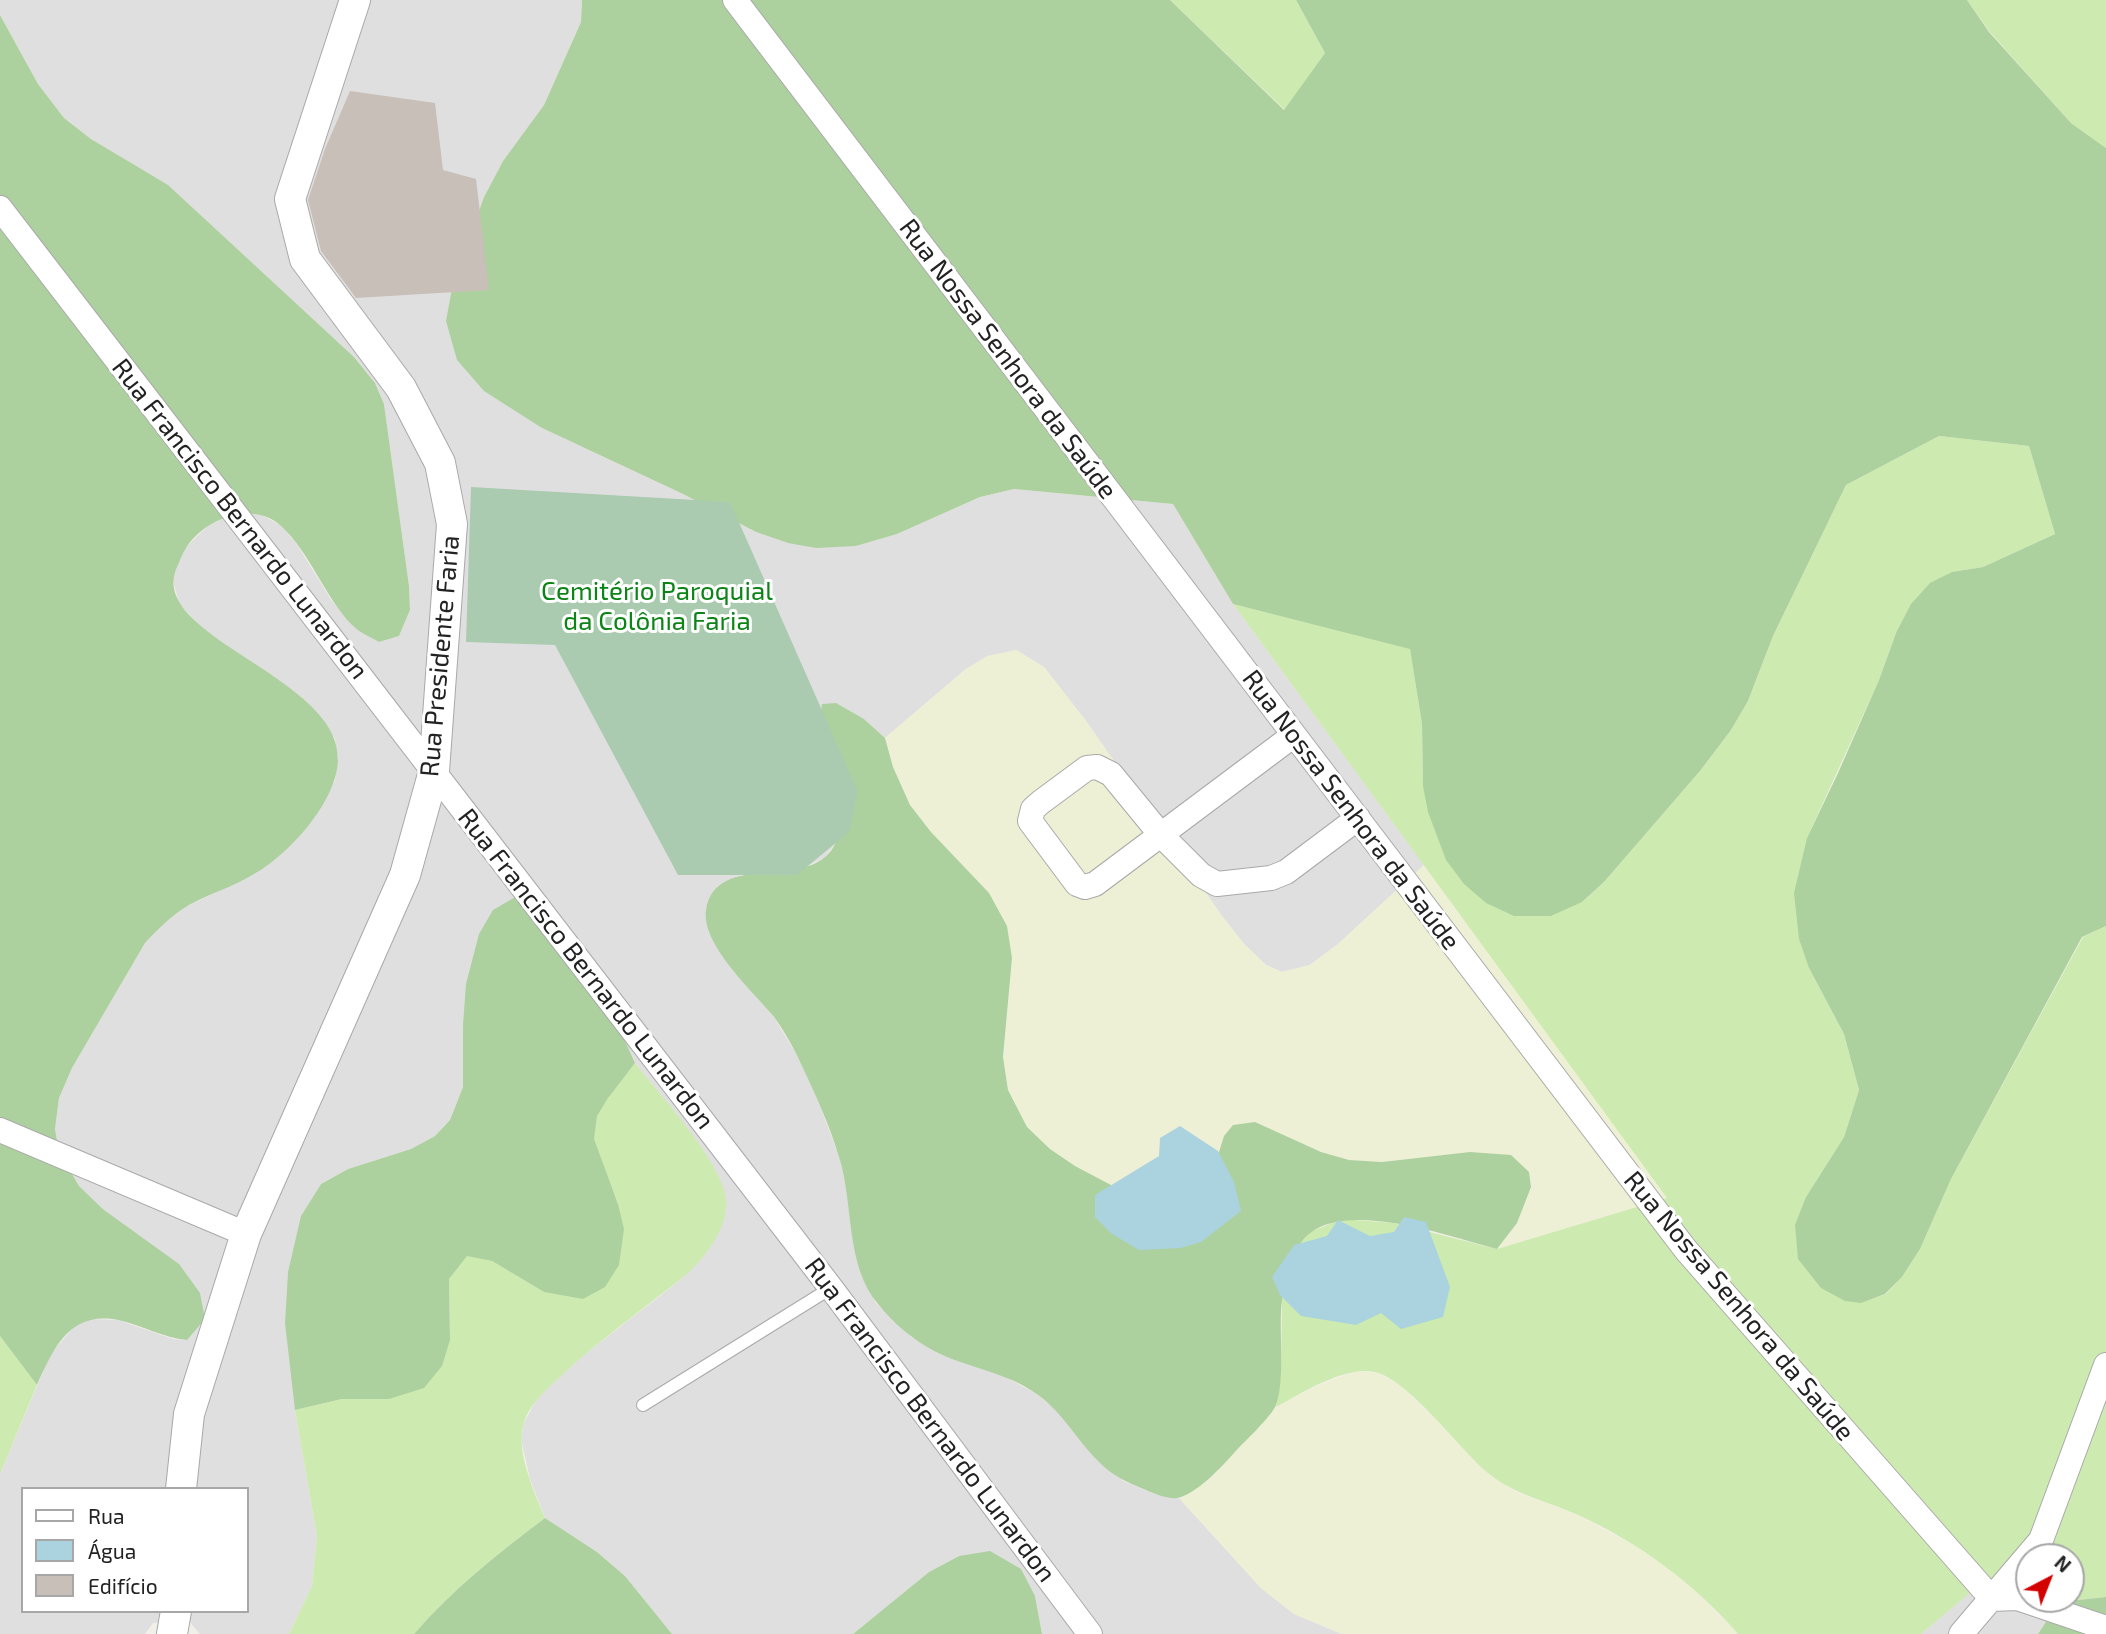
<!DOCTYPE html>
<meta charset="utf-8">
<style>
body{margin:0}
#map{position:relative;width:2106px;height:1634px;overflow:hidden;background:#f2efe9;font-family:"Exo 2",sans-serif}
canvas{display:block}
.legend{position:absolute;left:21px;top:1487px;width:228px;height:126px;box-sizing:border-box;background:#fff;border:2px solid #a7a7a7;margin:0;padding:9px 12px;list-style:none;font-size:21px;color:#222}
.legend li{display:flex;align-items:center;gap:14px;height:35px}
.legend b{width:35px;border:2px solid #a7a7a7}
.north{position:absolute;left:2015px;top:1543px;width:70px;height:70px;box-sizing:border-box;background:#fff;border:2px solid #a7a7a7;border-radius:50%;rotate:42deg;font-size:19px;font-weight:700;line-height:28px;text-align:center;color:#222}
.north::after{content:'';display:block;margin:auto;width:24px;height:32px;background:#d40000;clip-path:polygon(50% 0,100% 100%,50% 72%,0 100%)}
</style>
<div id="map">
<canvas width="2106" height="1634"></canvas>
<ul class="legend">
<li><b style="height:9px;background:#fff"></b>Rua</li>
<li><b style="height:19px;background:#aad3df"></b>Água</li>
<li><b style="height:19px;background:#c7bfb8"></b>Edifício</li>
</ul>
<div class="north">N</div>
</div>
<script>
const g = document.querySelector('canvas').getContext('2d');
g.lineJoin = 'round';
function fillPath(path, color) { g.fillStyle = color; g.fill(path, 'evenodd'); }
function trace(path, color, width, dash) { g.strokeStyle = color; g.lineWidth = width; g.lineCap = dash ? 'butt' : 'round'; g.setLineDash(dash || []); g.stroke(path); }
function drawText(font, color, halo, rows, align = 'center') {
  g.font = font + ' "Exo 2",sans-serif'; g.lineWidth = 6; g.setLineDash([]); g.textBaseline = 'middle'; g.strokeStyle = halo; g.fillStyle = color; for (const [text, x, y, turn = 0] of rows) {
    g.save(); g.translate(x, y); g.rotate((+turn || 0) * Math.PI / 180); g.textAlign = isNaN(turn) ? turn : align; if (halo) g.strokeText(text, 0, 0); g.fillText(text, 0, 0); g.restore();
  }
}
fillPath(new Path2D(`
 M0 0H582L581 22 544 105 503 161 484 197 453 283 542 428 683 494 756 532 788 543 856 546 897 534 980 497 1014 489 1173 504 1233 604 1424 865 1338 944 1310 965 1282 972 1266 965 1244 944 1222 916 1086 721 1044 667 1016 650 966 669 885 738 864 719 841 809 836 843 824 858 799 870 744 874 718 886 706 908 718 949 775 1019 797 1055 815 1093 839 1156 847 1188 854 1245 862 1276 876 1303 911 1337 936 1352 1005 1377 1035 1393 1059 1412 1098 1461 1125 1482 1158 1495 1179 1498 1261 1588 1294 1614 1342 1634H1042L1035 1596 959 1556 929 1572 853 1634H672L625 1576 597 1552 545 1518 530 1479 521 1439 523 1425 537 1398 580 1358 679 1281 703 1257 705 1153 635 1063 620 1030 463 1025V1087L450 1120 435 1136 411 1149 348 1169 321 1184 301 1216 295 1410 317 1536 312 1586 289 1634H200L189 1621 153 1623 145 1634H0V1474L50 1355 75 1325 90 1319 118 1320 173 1339 186 1340 104 1210 79 1186 59 1152 55 1129 59 1098 72 1068 145 943 160 926 187 906 257 873 335 781 338 760 335 738 198 624 179 603 172 577 186 547 210 524 225 516 258 513 280 525 296 543 332 601 354 627 379 642 399 636 410 610 409 586 384 404 375 383 354 357 168 186 91 139 64 118 38 84 0 15ZM23 1489H247V1611H23Z
 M1971 1591 2059 1602 2038 1634H1921Z`), '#e0dfdf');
fillPath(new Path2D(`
 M1016 650 1044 667 1086 721 1222 916 1244 944 1266 965 1282 972 1310 965 1338 944 1424 865 1668 1198 1497 1249 1517 1223 1470 1152 1382 1162 1349 1160 1321 1152 1255 1122 1233 1125 1224 1136 1209 1184 1130 1195 1075 1166 1050 1149 1027 1127 1008 1090 1003 1057 1012 958 931 832 910 805 893 767 885 738 966 669 987 656Z
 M1356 1371 1376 1372 1402 1386 1489 1474 1516 1492 1576 1514 1637 1547 1680 1576 1738 1634H1342L1294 1614 1261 1588 1179 1498 1212 1477 1276 1407 1316 1386Z`), '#eef0d5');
fillPath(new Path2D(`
 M1170 0H1296L1325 53 1285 110Z
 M1967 0H2106V148L2071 123 1989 31Z
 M1939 436 2029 446 2055 534 1983 567 1952 572 1896 633 1879 680 1807 838 1809 968 1844 1034 1859 1090 1844 1137 1806 1197 1860 1303 1886 1294 1902 1277 1920 1249 1951 1179 2083 937 2106 926V1597L2059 1602 2050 1599H2071V1557H2029V1592L1972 1591 1921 1634H1738C1694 1583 1638 1542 1576 1514 1546 1501 1516 1495 1489 1474 1460 1450 1409 1380 1375 1372 1346 1365 1301 1393 1276 1407L1281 1374 1282 1298 1294 1251 1310 1232 1342 1219 1394 1223 1497 1249 1667 1198 1233 604 1410 648 1422 724 1423 786 1582 902 1604 882 1700 771 1731 730 1748 701 1773 636 1846 485Z
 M635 1063C659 1094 722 1162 726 1199 728 1220 716 1241 703 1257 689 1275 669 1288 651 1302 621 1326 589 1349 561 1376 546 1390 528 1405 523 1426 516 1452 535 1494 545 1518 497 1554 453 1589 414 1634H289L312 1586 317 1536 295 1410 342 1399H389L450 1340 449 1279 467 1255 492 1261 544 1292 618 1203C611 1185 598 1160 594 1140 589 1111 618 1084 635 1063Z
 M0 1336 37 1385 0 1474Z`), '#cdebb0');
fillPath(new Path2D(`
 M582 0H1170L1284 110 1325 53 1296 0H1967L1989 32 2071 123 2106 148V926L2082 937 1951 1179 1920 1249 1902 1277 1885 1294 1861 1303 1845 1301 1821 1288 1798 1259 1795 1225 1806 1197 1844 1137 1859 1090 1844 1034 1809 968 1799 939 1794 893 1807 838 1838 773 1879 680 1896 633 1911 604 1930 583 1952 572 1983 567 2055 534 2029 446 1939 436 1846 485 1773 636 1748 701 1731 730 1700 771 1604 882 1582 902 1551 916H1514L1486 903 1464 884 1446 860 1428 812 1423 786 1422 724 1410 649 1233 604 1173 504 1014 489 980 497 897 534 856 546 816 548 788 543 756 532 683 494 542 428 484 391 457 360 446 321 453 283 484 197 503 161 544 105 581 22Z
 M0 15 38 84 64 118 91 139 168 185 354 357 375 383 384 404 409 586 410 610 399 636 379 642C370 637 359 632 352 625 324 596 311 554 281 526 253 500 205 518 186 548 182 554 180 561 177 567 145 637 343 677 338 761 336 802 290 853 256 873 235 886 211 893 189 905 172 915 158 929 145 943L72 1068 59 1098 55 1129 59 1152 79 1186 104 1210 179 1264 200 1293 205 1319 187 1340C163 1338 142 1325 118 1320 70 1311 54 1347 37 1385L0 1336Z
 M836 703 864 719 885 738 893 767 910 805 931 832 989 893 1007 926 1012 958 1003 1057 1008 1090 1027 1127 1050 1149 1075 1166 1130 1195 1209 1184 1224 1136 1233 1125 1255 1122 1321 1152 1349 1160 1382 1162 1470 1152 1511 1155 1529 1172 1531 1187 1517 1223 1497 1249C1451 1237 1349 1200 1309 1234 1292 1248 1284 1278 1282 1300 1278 1329 1286 1378 1276 1405 1272 1416 1243 1443 1234 1453 1222 1467 1195 1495 1177 1498 1167 1499 1155 1494 1146 1490 1128 1483 1111 1475 1098 1461 1076 1439 1063 1413 1038 1395 1007 1372 967 1368 934 1351 913 1340 893 1323 878 1304 845 1265 854 1204 839 1157 830 1126 816 1096 802 1066 795 1050 785 1032 774 1017 754 992 701 945 706 910 716 849 808 893 834 846 850 818 833 780 825 752 823 745 818 736 818 728 818 721 821 712 822 704Z
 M517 896 620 1030 635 1063 608 1098 597 1116 594 1139 618 1204 624 1229 619 1265 605 1287 583 1299 544 1292 492 1261 467 1256 449 1279 450 1340 442 1366 424 1388 389 1399H342L295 1410 285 1323 288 1272 301 1216 321 1184 348 1169 411 1149 435 1136 450 1120 463 1087V1025L466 984 479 934 493 910Z
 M545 1518 597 1552 625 1576 672 1634H414C453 1589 497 1554 545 1518Z
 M990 1551 1021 1569 1035 1596 1042 1634H853L929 1572 959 1556Z
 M2106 1597V1634H2038L2059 1602Z`), '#add19e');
fillPath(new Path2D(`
 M471 487 730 502 858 792 849 832 797 875H678L555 645 466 642Z`), '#aacbaf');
fillPath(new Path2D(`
 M1180 1126 1218 1151 1234 1182 1241 1211 1201 1242 1180 1248 1139 1250 1112 1234 1095 1217V1195L1159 1156 1160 1138Z
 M1404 1217 1426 1222 1450 1287 1443 1317 1401 1329 1381 1313 1356 1325 1301 1316 1280 1295 1272 1277 1294 1245 1327 1236 1338 1220 1370 1236 1394 1232Z`), '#aad3df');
fillPath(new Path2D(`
 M350 91 435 103 443 170 476 179 489 290 356 298 321 251 308 200 325 149Z`), '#c7bfb8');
const service = new Path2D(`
 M643 1405 831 1288`);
const minor = new Path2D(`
 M735 0 1686 1250 1992 1599 2017 1598 2106 1628
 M0 208 831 1288 1090 1634
 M1294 735 1095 884 1085 887 1077 884 1030 821 1033 809 1041 802 1087 768 1097 767 1111 774 1161 835 1201 875 1217 884 1271 878 1286 872 1358 818
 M0 1130 246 1234
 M1961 1634 2041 1540 2106 1365`);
const tertiary = new Path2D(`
 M181 1489 189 1414 246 1234 405 875 434 771 452 524 440 463 401 388 305 259 290 199 355 0
 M172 1634 176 1611`);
trace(service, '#a9a9a9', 14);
trace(minor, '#a9a9a9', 26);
trace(tertiary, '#a9a9a9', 32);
trace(service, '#fff', 12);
trace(minor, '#fff', 24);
trace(tertiary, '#fff', 30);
drawText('26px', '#222', '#fff', [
 ["Rua Nossa Senhora da Saúde",1008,359,53],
 ["Rua Francisco Bernardo Lunardon",240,519,52],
 ["Rua Presidente Faria",440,656,-85],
 ["Rua Nossa Senhora da Saúde",1351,810,53],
 ["Rua Francisco Bernardo Lunardon",586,969,52],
 ["Rua Nossa Senhora da Saúde",1739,1306,50],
 ["Rua Francisco Bernardo Lunardon",930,1420,53]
]);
drawText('26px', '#0c8416', '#fff', [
 ["Cemitério Paroquial",657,591],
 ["da Colônia Faria",657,621]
]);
</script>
